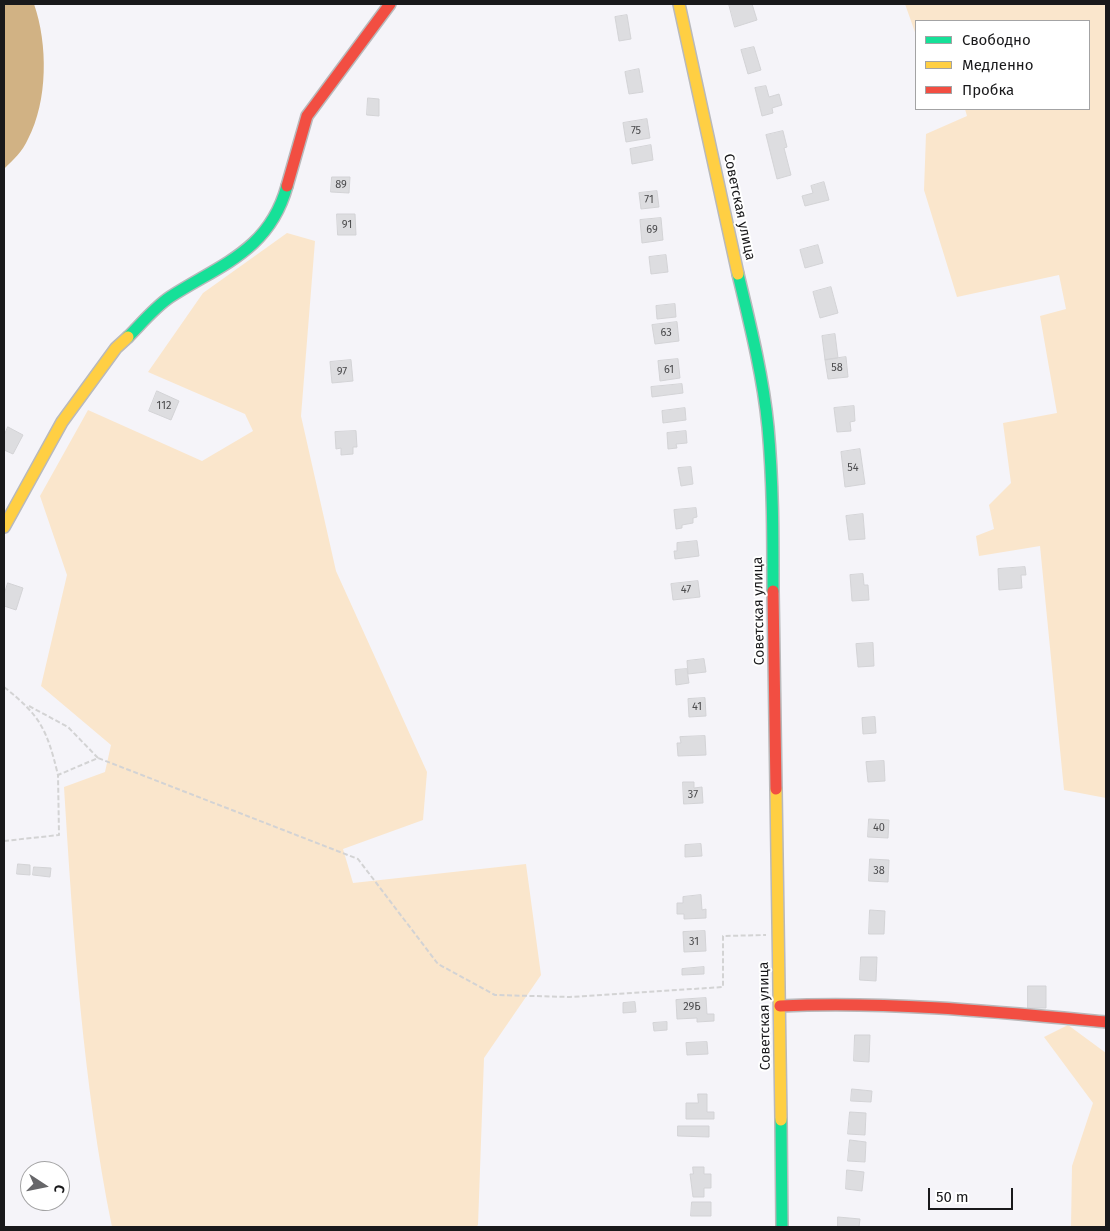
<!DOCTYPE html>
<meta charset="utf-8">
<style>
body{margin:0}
#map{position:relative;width:1110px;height:1231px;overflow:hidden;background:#f5f4f9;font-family:"Fira Sans",sans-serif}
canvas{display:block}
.frame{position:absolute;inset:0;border:5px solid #19191b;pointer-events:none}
.legend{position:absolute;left:915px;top:20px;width:175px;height:90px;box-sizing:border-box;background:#fff;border:1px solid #a3a3a4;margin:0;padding:6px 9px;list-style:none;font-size:15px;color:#19191b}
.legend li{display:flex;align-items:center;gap:10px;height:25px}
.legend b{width:25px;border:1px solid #a3a3a4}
.north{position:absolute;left:20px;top:1161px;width:50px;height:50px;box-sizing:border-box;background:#fff;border:1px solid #a3a3a4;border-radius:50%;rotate:101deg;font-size:14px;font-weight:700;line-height:20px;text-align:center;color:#19191b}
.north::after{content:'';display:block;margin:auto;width:18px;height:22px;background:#666669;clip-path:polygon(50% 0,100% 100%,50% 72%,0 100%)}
.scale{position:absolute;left:928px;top:1188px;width:85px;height:22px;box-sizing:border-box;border:2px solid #19191b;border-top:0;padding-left:6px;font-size:15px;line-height:18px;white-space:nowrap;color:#19191b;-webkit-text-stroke:4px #fff;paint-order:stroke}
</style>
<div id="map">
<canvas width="1110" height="1231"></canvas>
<div class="frame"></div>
<ul class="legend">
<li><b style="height:6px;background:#16e098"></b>Свободно</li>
<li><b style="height:6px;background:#ffcf43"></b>Медленно</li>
<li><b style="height:6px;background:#f24e42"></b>Пробка</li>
</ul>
<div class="north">С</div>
<div class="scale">50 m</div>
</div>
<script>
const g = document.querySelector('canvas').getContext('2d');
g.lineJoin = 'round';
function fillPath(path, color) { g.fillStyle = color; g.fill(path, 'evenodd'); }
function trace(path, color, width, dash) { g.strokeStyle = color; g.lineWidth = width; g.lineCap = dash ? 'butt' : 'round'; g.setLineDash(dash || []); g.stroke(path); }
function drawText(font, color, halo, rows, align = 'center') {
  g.font = font + ' "Fira Sans",sans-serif'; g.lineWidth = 4; g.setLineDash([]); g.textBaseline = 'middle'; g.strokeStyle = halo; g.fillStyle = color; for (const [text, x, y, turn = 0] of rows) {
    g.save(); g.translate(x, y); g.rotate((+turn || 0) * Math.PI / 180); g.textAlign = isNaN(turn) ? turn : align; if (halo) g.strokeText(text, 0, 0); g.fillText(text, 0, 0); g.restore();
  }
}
fillPath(new Path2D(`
 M905 4H1106V798L1064 790 1040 546 979 556 976 536 994 529 989 505 1011 483 1003 423 1057 413 1040 316 1066 309 1059 275 957 297 924 190 926 134 967 116 965 109H1089V21H916V35Z
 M287 233 315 241 301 416 336 571 427 772 423 820 343 849 353 883 526 864 541 975 484 1058 478 1225 476 1227H112C83 1083 73 934 64 787L105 772 111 745 41 686 67 575 40 496 88 410 202 461 253 431 245 414 148 372 203 293Z
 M1068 1025 1106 1053V1227H1071L1072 1166 1093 1103 1044 1037Z`), '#fae6cc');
fillPath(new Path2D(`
 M4 4H34C48 44 48 101 28 139 23 151 13 160 4 169Z`), '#d1b284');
const building = new Path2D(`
 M729 4H752L757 20 735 27Z
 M627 15 631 39 619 41 615 17Z
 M754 47 761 70 748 74 741 50Z
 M639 69 643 92 629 94 625 72Z
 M766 86 769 97 779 94 782 105 772 108 773 113 762 116 755 88Z
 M368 98 379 99V116L367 115Z
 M647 119 650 138 626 142 623 123Z
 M783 131 787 147 784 148 791 175 777 179 766 135Z
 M651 145 653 160 632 164 630 149Z
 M332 177H350L349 193 331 192Z
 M824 182 829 200 805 206 802 196 813 193 811 186Z
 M657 191 659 207 641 209 639 193Z
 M337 214H355L356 235H338Z
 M661 218 663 240 642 243 640 220Z
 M818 245 823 263 805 268 800 250Z
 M666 255 668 272 651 274 649 257Z
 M831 287 838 313 820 318 813 292Z
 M675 304 676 317 657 319 656 306Z
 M677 322 679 341 655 344 652 325Z
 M835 334 838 358 825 360 822 336Z
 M846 357 848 377 828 379 825 360Z
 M678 359 680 378 660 381 658 361Z
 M351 360 353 381 332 383 330 362Z
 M682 384 683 393 652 397 651 387Z
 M157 391 179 401 171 420 149 411Z
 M854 406 855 421 850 422 851 431 837 432 834 408Z
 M685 408 686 420 663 423 662 411Z
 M8 427 23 435 13 454 4 450V436Z
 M356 431 357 447H353V454L341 455V448L336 449 335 432Z
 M686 431 687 443 676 444 677 448 668 449 667 433Z
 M860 449 865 484 845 487 841 452Z
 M691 467 693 484 681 486 678 468Z
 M696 508 697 517 693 518V523L682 525V528L676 529 674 510Z
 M863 514 865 539 849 540 846 516Z
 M697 541 699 556 675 559 674 551H677V543Z
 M1025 567 1026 575H1021L1022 588 999 590 998 569Z
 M863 574 864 585H868L869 600 852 601 850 575Z
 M698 581 700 597 673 600 671 584Z
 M8 583 23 588 16 610 4 606V595Z
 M873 643 874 666 858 667 856 644Z
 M704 659 706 672 688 674 687 661Z
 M687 669 689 683 676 685 675 670Z
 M705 698 706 716 689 717 688 699Z
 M875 717 876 733 863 734 862 718Z
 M705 736 706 755 678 756 677 743H681L680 737Z
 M884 761 885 781 868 782 866 762Z
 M683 782H694V788L702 787 703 803 684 804Z
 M869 819 889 820 888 838 868 837Z
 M701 844 702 856 685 857V845Z
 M870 859 889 860 888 882 869 881Z
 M18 864 30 865V875L17 874Z
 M34 867 51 868 50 877 33 875Z
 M701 895 702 910 706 909V918L684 919V914H677V903H683V897Z
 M870 910 885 911 884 934H869Z
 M705 931 706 951 684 952 683 932Z
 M861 957H877L876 981 860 980Z
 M704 967V974L682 975V969Z
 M1028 986H1046V1008H1028Z
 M706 998 707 1014H714V1021L697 1022V1018L677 1019 676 1000Z
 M635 1002 636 1012 623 1013V1003Z
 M667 1022V1030L654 1031 653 1023Z
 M855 1035H870L869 1062 854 1061Z
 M707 1042 708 1054 687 1055 686 1043Z
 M852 1089 872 1091 871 1102 851 1101Z
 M698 1094H707V1112H714V1119H686V1103H698Z
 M850 1112 866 1113 865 1135 848 1134Z
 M678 1126H709V1137L678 1136Z
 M850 1140 866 1142 865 1162 848 1161Z
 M693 1167H704V1174H711V1188H704V1197H693L690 1174H693Z
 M847 1170 864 1172 862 1191 846 1189Z
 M692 1202H711V1216H691Z
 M838 1217 860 1219 859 1227H838Z`);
fillPath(building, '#dddde0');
trace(building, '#d3d3d6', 1);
const fast = new Path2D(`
 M738 274C750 324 763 376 768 427 773 482 773 537 773 591
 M128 337C141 324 155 307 170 297 221 264 269 251 287 186
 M781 1120 782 1227`);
const slow = new Path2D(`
 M679 4 738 274
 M4 527 62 422 116 348 128 337
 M776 789 781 1120`);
const jam = new Path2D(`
 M287 186 307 116 390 4
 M773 591 776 789
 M780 1006C889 1001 998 1012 1106 1022`);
trace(fast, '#b9b9bb', 14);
trace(slow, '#b9b9bb', 14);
trace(jam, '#b9b9bb', 14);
trace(new Path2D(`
 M4 687C41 716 47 730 58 775L98 758 358 859 438 964 495 995 570 997 723 987V936L766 935
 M29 706 68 727 98 758
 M4 841 59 835 58 775`), '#d3d3d4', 2, [5, 2.5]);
trace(fast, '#16e098', 11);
trace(slow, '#ffcf43', 11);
trace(jam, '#f24e42', 11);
drawText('11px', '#4b4b4d', null, [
 ["75",636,131],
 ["89",341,185],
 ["71",649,200],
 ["91",347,225],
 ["69",652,230],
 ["63",666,333],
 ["58",837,368],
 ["61",669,370],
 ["97",342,372],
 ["112",164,406],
 ["54",853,468],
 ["47",686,590],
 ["41",697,707],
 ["37",693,795],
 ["40",879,828],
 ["38",879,871],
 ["31",694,942],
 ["29Б",692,1007]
]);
drawText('14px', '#19191b', '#fff', [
 ["Советская улица",739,207,78],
 ["Советская улица",759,611,-91],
 ["Советская улица",765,1016,-91]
]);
</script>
